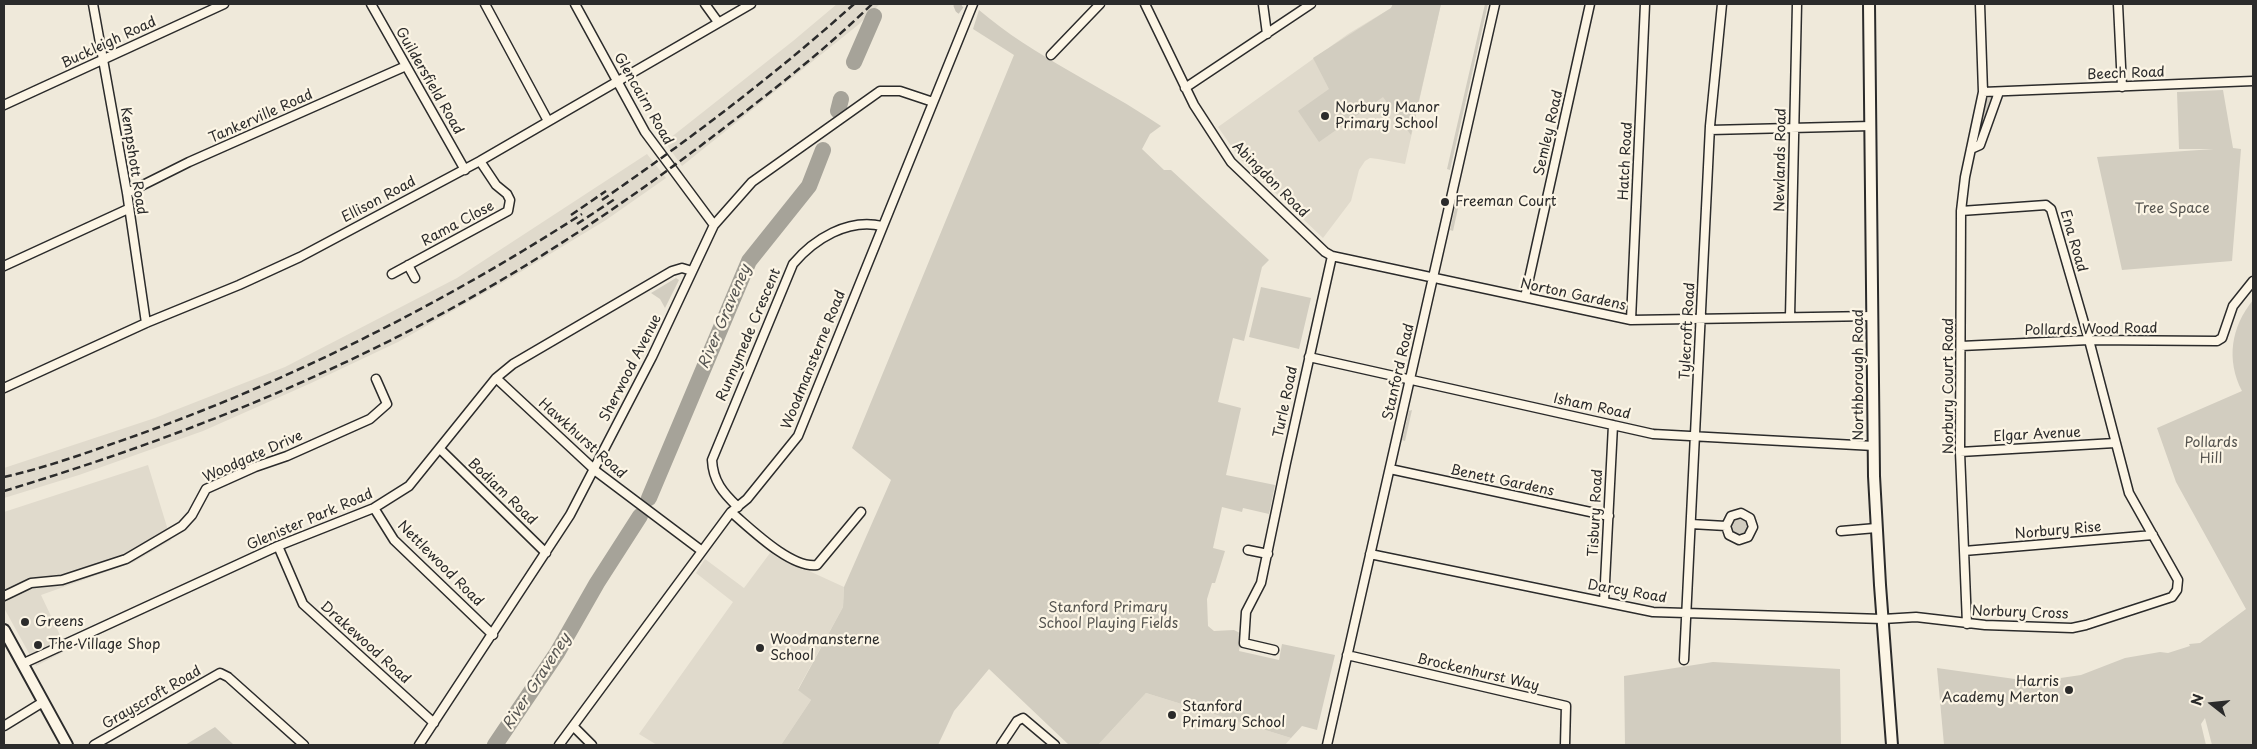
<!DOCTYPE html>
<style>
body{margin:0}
#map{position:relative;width:2257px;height:749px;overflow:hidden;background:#efe9da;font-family:"Playpen Sans",sans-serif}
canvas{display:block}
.frame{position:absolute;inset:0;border:5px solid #2b2b2b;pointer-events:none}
.north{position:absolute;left:2187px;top:679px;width:50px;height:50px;-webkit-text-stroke:4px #fcf5e5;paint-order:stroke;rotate:286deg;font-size:14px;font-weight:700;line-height:20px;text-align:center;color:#2b2b2b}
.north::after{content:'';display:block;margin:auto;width:18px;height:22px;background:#2b2b2b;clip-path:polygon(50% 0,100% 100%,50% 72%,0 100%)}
</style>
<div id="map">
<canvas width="2257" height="749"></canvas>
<div class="frame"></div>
<div class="north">N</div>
</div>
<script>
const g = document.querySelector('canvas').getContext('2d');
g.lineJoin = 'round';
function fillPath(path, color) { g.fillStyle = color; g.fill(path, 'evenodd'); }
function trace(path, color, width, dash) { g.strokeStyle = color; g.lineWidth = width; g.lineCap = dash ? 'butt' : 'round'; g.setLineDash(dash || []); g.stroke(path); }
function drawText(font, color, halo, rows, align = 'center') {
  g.font = font + ' "Playpen Sans",sans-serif'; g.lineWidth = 4.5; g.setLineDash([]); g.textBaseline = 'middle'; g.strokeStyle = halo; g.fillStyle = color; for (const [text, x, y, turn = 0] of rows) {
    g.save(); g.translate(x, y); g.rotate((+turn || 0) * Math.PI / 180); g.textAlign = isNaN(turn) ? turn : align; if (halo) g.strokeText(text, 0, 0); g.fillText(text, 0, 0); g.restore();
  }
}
fillPath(new Path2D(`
 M837 4H880L858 25 682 166 665 142 793 41Z
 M1393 4H1441L1405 164 1378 159 1370 158 1365 161 1359 170 1351 201 1323 238 1241 160 1218 127 1348 34 1391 8Z
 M647 154 666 178 606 220 509 279 398 342 309 384 203 431 79 475 4 498V468L155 418 285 367 457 278Z
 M148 465 171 540 134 562 41 595 67 650 36 666 4 608V512Z
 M770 553 844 587 843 607 798 689 811 700 781 745H657L639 734 733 602 696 573 705 559 744 588Z
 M1146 693 1291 738 1285 745H1098Z`), '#e0dacc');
fillPath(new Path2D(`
 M1393 4H1441L1411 135 1383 97 1319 142 1298 111 1329 89 1313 58 1391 8Z
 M1485 4H1488L1450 170 1447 169Z
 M979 10C1034 57 1101 85 1161 126L1150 134 1142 149 1164 170H1171L1269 260 1262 267 1244 341 1233 338 1218 402 1241 408 1226 475 1275 485 1269 514 1243 508 1242 512 1222 507 1213 548 1225 551 1215 583H1212L1207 599 1208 626 1214 631 1234 630 1242 634 1239 651 1279 660 1282 644 1335 655 1317 730 1302 726 1291 738 1146 693 1098 745H1069L989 669 954 711 938 745H781L811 700 798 690 843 607 844 587 891 480 852 448 1014 55 973 29Z
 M2223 90 2233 148 2241 149 2232 261 2122 270 2097 157 2214 149H2179L2177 92Z
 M1991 97 1992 100 1977 139 1985 100Z
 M1457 199H1460L1453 231 1450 230Z
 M676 278 679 280 665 308 660 299 651 293Z
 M1261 287 1311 298 1299 349 1249 337Z
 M2253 300V745H2212L2205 718 2201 724 2206 745H1944L1937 668 2029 681 2047 680 2081 675 2125 658 2160 652 2168 653 2190 646 2189 644 2200 643 2246 609 2176 482 2157 428 2242 391C2226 360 2231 327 2253 300Z
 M1412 410 1405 441 1402 440 1409 411Z
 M1736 514 1751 521 1745 537 1733 536 1728 522Z
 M1713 662 1840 669 1841 745H1625L1624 676Z
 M215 727 234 745H185Z`), '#d2cdc0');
trace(new Path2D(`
 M854 62 874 16
 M838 111 841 99
 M649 498 749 261 809 186 823 150
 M495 745 557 653 597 583 640 516`), '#a6a399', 16);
trace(new Path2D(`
 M957 4 959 9 967 15`), '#c8c3b7', 8, [8, 4]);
const street = new Path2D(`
 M93 4 127 193 146 323
 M371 4 465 170
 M485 4 548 121
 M575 4 645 132 714 225
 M705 4 718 22
 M1145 4 1194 105 1231 162 1325 252 1332 256 1631 320 1873 316
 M1263 4 1267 34
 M2118 4 2122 87
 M1051 55 1100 4
 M1185 88 1311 4
 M1983 92 2253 81
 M4 105 224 4
 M1710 130 1871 126
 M1971 149 1980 145 1999 92
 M127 193 189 162 406 66
 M408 265 415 278
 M4 266 128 209
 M392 274 508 211 510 200 507 194 496 185 480 161
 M1525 297 1590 4
 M1790 317 1797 4
 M1631 320 1645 4
 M1961 346 2089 340 2217 341 2222 338 2233 306 2253 281
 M1309 357 1653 434 1874 446
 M496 378 597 472 702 551
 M4 388 146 323 239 285 300 257 480 161 751 4
 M440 449 546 553
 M1960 452 2115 443
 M1390 469 1609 516
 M738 507C723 493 713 481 712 460L793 264C814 239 848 218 882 226
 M374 508 394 540 493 635
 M731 512C750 528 791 569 817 565L861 512
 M1691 524 1726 526 1731 516 1741 513 1750 518 1753 527 1748 537 1739 540 1729 535 1726 526
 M1841 531 1876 528
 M278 546 303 604 434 723
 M1248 550 1268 554
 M1964 551 2153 535
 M1370 554 1653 612 1883 619 1916 617 1985 625 2072 628 2086 625 2172 597 2177 590 2178 580 2129 493 2089 340 2051 209 2046 205 1961 211
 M4 596 31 583 62 580 126 559 182 526 192 515 206 489 255 467 287 456 370 419 387 404 376 379
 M1604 602 1613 425
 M1967 624 1960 452 1961 211 1965 177 1983 92 1980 4
 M1274 650 1244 643 1246 612 1261 583 1286 463 1332 256
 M1347 655 1566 706 1565 745
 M1684 660 1710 126 1722 4
 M22 664 278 546 374 508 409 486 496 378 513 364 672 271 682 268 692 271
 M4 726 43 702
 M574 727 592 745
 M94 745 220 673 228 677 304 745
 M419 745 570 515 652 357 714 225 752 182 880 91H900L933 102
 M559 745 731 512 747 499 798 436 973 4
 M1001 745 1017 721 1023 718 1055 745
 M1327 745 1495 4`);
const secondary = new Path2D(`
 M1869 4 1874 476 1880 585 1892 745
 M4 630 67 745`);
trace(street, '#2b2b2b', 11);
trace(secondary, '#2b2b2b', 14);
trace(street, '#fcf5e5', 8);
trace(secondary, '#fcf5e5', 10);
trace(new Path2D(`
 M602 200C690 139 775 75 854 4
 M571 215 606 191
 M577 224 615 199
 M4 477C45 468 86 453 126 439 286 383 439 306 582 214
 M4 491C140 450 276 399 403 334 520 275 630 201 733 121 781 84 829 46 872 4`), '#2b2b2b', 2.5, [8, 4]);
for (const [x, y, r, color] of [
 [1325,116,5,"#2b2b2b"],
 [1445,202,5,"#2b2b2b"],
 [25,622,5,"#2b2b2b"],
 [38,645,5,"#2b2b2b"],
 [760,648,5,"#2b2b2b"],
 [2069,690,5,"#2b2b2b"],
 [1172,715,5,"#2b2b2b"]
]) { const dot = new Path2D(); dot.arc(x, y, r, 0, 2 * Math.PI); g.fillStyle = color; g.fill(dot); trace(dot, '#fcf5e5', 2); }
drawText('14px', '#2b2b2b', '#fcf5e5', [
 ["Buckleigh Road",109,43,-25],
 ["Beech Road",2126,74,-2],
 ["Guildersfield Road",429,81,60],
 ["Glencairn Road",643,99,60],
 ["Tankerville Road",261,117,-24],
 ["Semley Road",1549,133,-77],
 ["Newlands Road",1781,160,-89],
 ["Kempshott Road",133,161,81],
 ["Hatch Road",1626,161,-87],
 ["Abingdon Road",1270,180,45],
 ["Ellison Road",379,200,-28],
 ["Rama Close",458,224,-28],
 ["Ena Road",2073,241,74],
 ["Norton Gardens",1573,295,12],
 ["Pollards Wood Road",2091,330,-1],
 ["Tylecroft Road",1688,331,-87],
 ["Runnymede Crescent",749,335,-67],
 ["Woodmansterne Road",814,360,-68],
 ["Sherwood Avenue",631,368,-63],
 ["Stanford Road",1399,372,-77],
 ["Northborough Road",1859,375,-90],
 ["Norbury Court Road",1949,386,-90],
 ["Turle Road",1286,402,-78],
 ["Isham Road",1592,407,12],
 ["Elgar Avenue",2037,435,-3],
 ["Hawkhurst Road",582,439,42],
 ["Woodgate Drive",253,457,-24],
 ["Benett Gardens",1502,481,12],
 ["Bodiam Road",502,492,44],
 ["Tisbury Road",1596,513,-87],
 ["Glenister Park Road",310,520,-23],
 ["Norbury Rise",2058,531,-5],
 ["Nettlewood Road",440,564,45],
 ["Darcy Road",1627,592,10],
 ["Norbury Cross",2020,613,2],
 ["Drakewood Road",365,643,42],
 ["Brockenhurst Way",1478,673,13],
 ["Grayscroft Road",152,698,-30]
]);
drawText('14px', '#2b2b2b', '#fcf5e5', [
 ["Norbury Manor",1335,108],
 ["Primary School",1335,124],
 ["Freeman Court",1455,202],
 ["Greens",35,622],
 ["Woodmansterne",770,640],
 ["School",770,656],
 ["The Village Shop",48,645],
 ["Harris",2059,682,"right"],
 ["Academy Merton",2059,698,"right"],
 ["Stanford",1182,707],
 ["Primary School",1182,723]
], 'left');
drawText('14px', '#555450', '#fcf5e5', [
 ["Tree Space",2172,209],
 ["Pollards",2211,443],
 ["Hill",2211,459],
 ["Stanford Primary",1108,608],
 ["School Playing Fields",1108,624]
]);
drawText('italic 15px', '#565552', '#fcf5e5', [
 ["River Graveney",725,317,-67],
 ["River Graveney",537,682,-57]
]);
</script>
